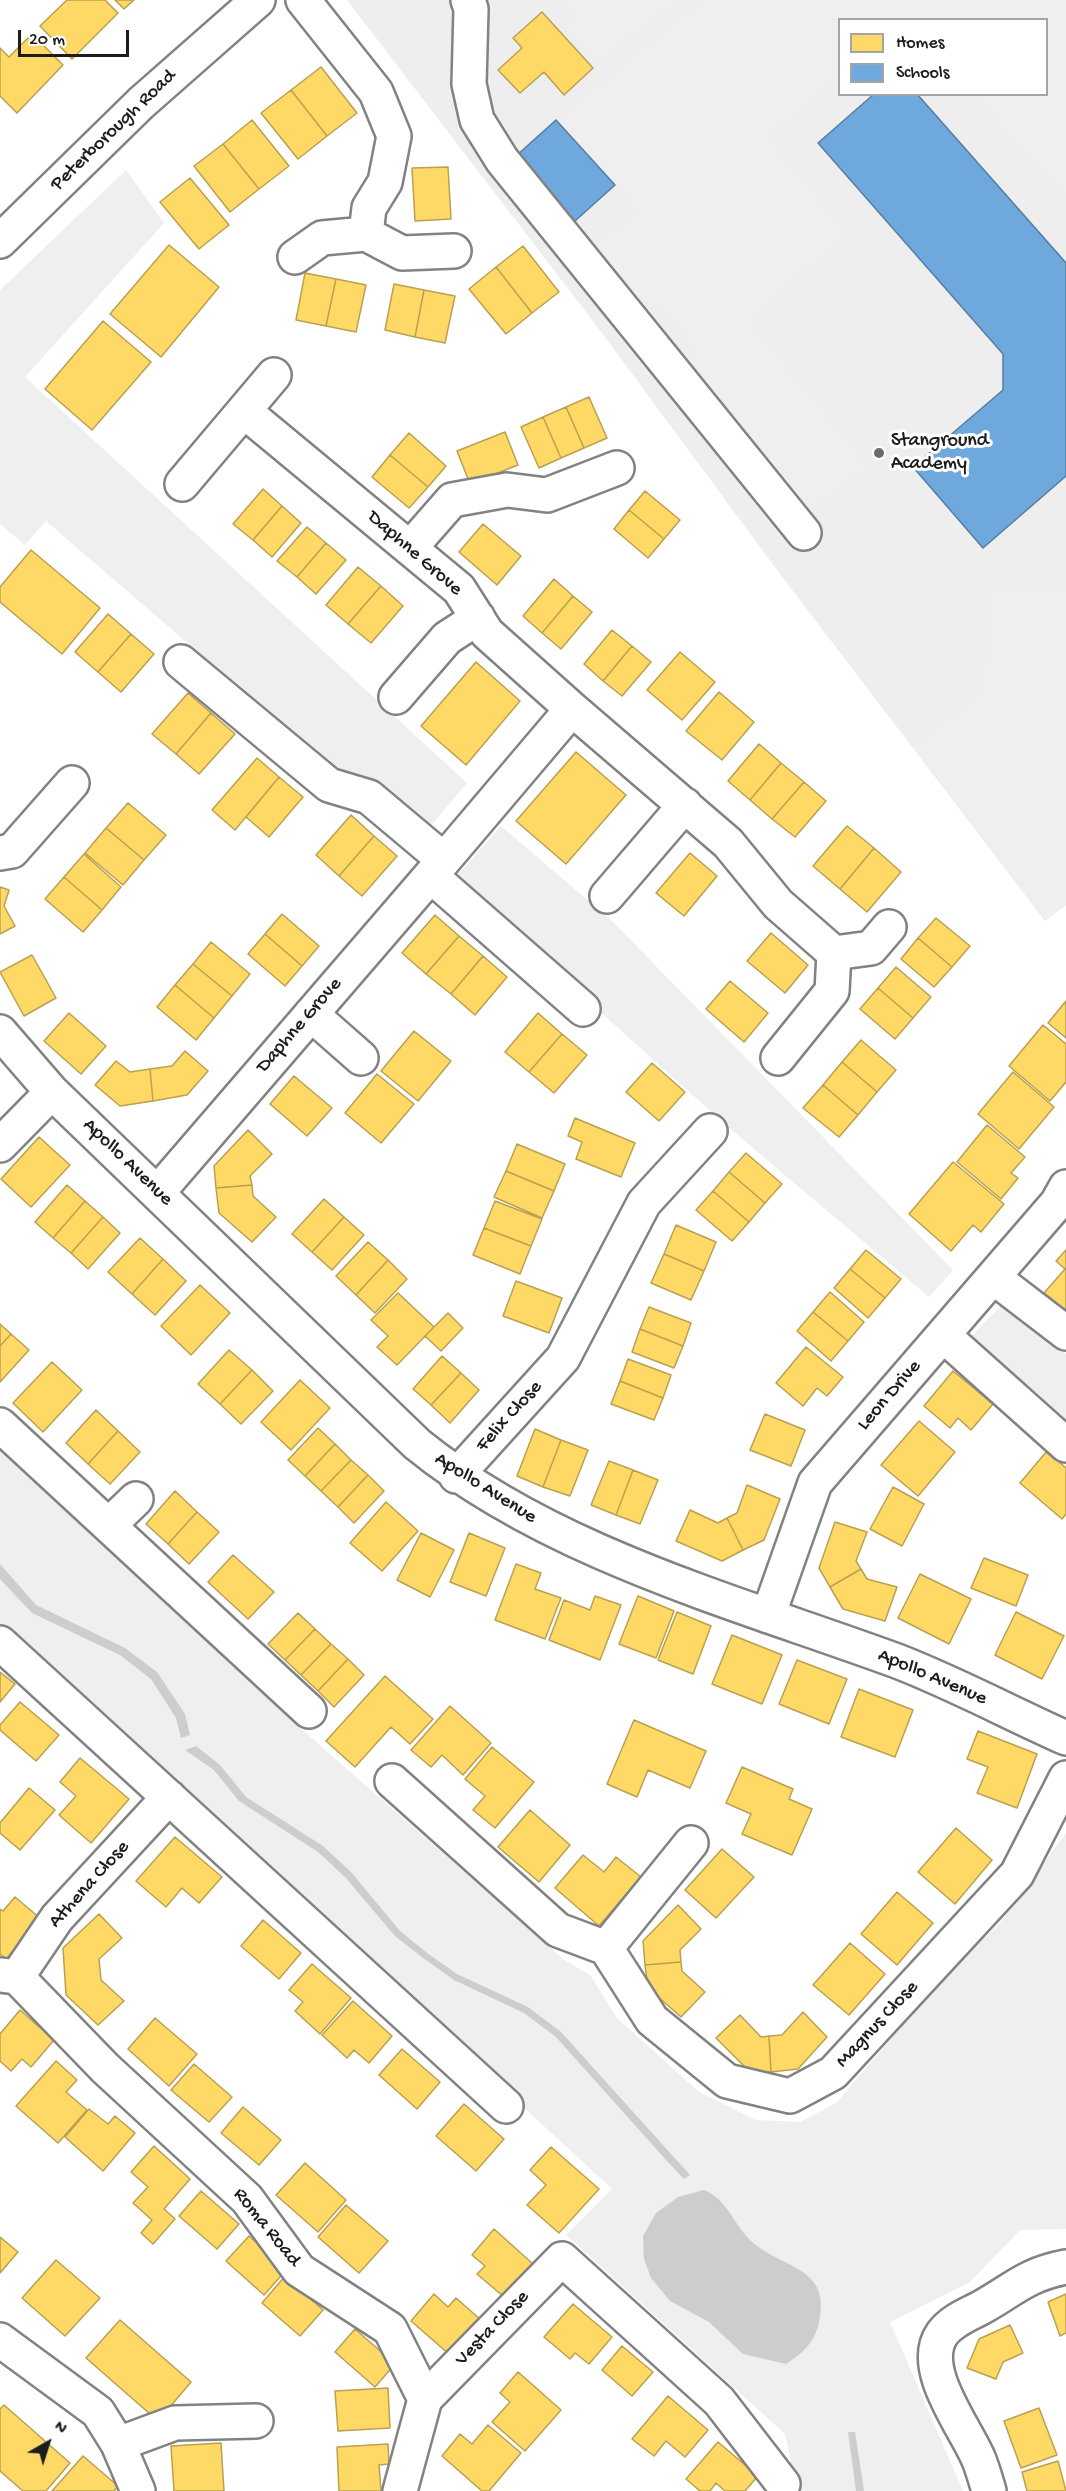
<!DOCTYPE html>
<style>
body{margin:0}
#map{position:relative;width:1066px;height:2491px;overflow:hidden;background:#fff;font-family:"Gochi Hand",sans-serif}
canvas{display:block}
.legend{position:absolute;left:838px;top:18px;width:210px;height:78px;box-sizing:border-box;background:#fff;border:2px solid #a4a4a4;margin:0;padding:8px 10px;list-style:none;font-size:18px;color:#1c1c1c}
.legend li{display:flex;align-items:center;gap:12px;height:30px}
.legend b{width:30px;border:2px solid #a4a4a4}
.north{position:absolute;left:18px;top:2413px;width:60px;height:60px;-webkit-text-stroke:4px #fff;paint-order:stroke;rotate:39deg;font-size:16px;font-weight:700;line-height:24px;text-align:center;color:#1c1c1c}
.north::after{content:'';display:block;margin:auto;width:21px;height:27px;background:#1c1c1c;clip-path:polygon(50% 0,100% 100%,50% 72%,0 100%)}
.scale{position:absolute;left:18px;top:30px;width:111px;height:27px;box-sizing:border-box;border:3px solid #1c1c1c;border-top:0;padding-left:8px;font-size:18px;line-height:21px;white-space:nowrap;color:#1c1c1c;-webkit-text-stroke:4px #fff;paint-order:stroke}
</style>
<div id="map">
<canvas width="1066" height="2491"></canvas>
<ul class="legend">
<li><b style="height:16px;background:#ffd966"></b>Homes</li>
<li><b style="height:16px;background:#6fa8dc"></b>Schools</li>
</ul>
<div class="north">N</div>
<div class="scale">20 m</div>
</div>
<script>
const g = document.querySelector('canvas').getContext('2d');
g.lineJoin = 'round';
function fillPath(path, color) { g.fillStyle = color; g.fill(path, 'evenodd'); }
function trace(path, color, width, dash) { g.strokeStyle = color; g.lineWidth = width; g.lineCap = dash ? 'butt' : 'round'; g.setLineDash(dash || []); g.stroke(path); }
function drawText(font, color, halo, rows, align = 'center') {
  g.font = font + ' "Gochi Hand",sans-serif'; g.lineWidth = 6; g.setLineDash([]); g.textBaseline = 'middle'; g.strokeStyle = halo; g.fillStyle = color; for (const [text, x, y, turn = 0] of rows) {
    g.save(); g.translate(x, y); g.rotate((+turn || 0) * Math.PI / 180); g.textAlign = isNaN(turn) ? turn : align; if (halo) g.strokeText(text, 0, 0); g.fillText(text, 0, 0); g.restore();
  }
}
fillPath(new Path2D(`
 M347 0H1066V905L1045 921 780 574 602 333ZM840 20H1046V94H840Z`), '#eee');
fillPath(new Path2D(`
 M560 0H678L597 63 566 26 575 17Z
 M704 0H1066V198L974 95 1046 94V20H840L839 75 768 138 847 233 750 320 867 466 830 499 814 504 797 496 697 374 694 347 662 308 638 299 595 247 637 210 556 120Z
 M126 170 164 223 25 377 467 783 428 829 374 783 331 767 46 521 25 545 0 524V290Z
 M989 587 1066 591V905L1045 921 914 747 983 693Z
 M501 826 612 921 953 1270 929 1297 734 1132 453 880Z
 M1002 1304 1066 1354V1426L969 1339Z
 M0 1445 306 1733 563 1959 591 1976 617 2018 699 2092 756 2120 800 2122 836 2103 950 1970 999 1924 1066 1833V2229L1020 2230 970 2282 890 2322 963 2491H797L785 2434 566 2235 612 2189 0 1623Z`), '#efefef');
fillPath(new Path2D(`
 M0 1564 36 1605 125 1648 157 1672 185 1714 190 1735 181 1738 176 1718 151 1679 120 1655 32 1613 0 1579Z
 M196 1746 220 1765 246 1797 323 1846 351 1872 400 1931 427 1953 457 1974 528 2007 561 2032 690 2175 684 2179 666 2160 556 2037 524 2013 454 1980 423 1958 395 1936 345 1877 318 1852 239 1801 214 1770 185 1750Z
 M704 2190C727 2199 732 2222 750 2240 780 2269 832 2265 819 2322 815 2342 803 2353 786 2364L743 2354 709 2322 670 2301 651 2278 644 2259 643 2236 656 2213 678 2197Z
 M848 2432H855L864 2491H856Z`), '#cdcdcd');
const homes = new Path2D(`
 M67 0H105L118 13 72 59 40 26Z
 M115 0H134L124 9Z
 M542 12 593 68 564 95 544 72 520 93 498 70 522 48 513 38Z
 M32 34 63 65 17 113 0 96V48L9 57Z
 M321 67 357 113 327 136 291 90Z
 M291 90 327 136 298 159 261 113Z
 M252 120 289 166 259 189 223 144Z
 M223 144 259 189 230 212 194 166Z
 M448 167 451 219 415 221 412 168Z
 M190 178 229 225 199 249 160 202Z
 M169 245 219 287 161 357 110 314Z
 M523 246 559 292 532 313 496 267Z
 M496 267 532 313 506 334 469 289Z
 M305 273 336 279 326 326 296 320Z
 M336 279 366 285 356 332 326 326Z
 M394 284 424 290 415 337 385 330Z
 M424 290 455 296 445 343 415 337Z
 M103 321 151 362 92 430 45 389Z
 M589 397 607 438 584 448 566 407Z
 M566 407 584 448 561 458 543 417Z
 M543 417 561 458 539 468 521 427Z
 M505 432 518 465 470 484 457 451Z
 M409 433 446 466 428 487 390 455Z
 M390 455 428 487 409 508 372 477Z
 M263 489 282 506 253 540 233 524Z
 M645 491 680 520 664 539 629 510Z
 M282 506 301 523 272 557 253 540Z
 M629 510 664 539 648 558 614 529Z
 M483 524 521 556 497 585 459 552Z
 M307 527 326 543 297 577 277 561Z
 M326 543 346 560 316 594 297 577Z
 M31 550 100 608 62 654 0 602V587Z
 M358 567 381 586 348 624 326 605Z
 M554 579 573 596 542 633 523 616Z
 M381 586 403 606 371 643 348 624Z
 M573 596 592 612 561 649 542 633Z
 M108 614 131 634 98 672 75 652Z
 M612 630 632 646 603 681 584 664Z
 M131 634 154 654 121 692 98 672Z
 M632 646 651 662 622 696 603 681Z
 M680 652 715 682 682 720 647 690Z
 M476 662 520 701 466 765 421 726Z
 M719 692 754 722 722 760 686 731Z
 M188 693 211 713 176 754 152 734Z
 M211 713 235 734 199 774 176 754Z
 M759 744 781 763 750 800 728 781Z
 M576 752 626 795 566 864 516 821Z
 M257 758 279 777 235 830 212 810Z
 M781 763 804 782 772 819 750 800Z
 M279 777 303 797 269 837 246 817Z
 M804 782 826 801 795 837 772 819Z
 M128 803 166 835 144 860 106 828Z
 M351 815 374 836 339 876 316 855Z
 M847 826 874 848 840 889 813 866Z
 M106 828 144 860 123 885 85 853Z
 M374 836 397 856 362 896 339 876Z
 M874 848 901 872 867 912 840 889Z
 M690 853 717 876 684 916 656 893Z
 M84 854 121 887 102 910 64 877Z
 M64 877 102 910 83 932 45 899Z
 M0 887 9 890 4 906 15 926 0 934Z
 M282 914 319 946 302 966 265 934Z
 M435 915 459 936 426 974 402 953Z
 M936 918 970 946 952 967 918 938Z
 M771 933 808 965 785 993 747 961Z
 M265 934 302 966 285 986 248 954Z
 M459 936 483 956 451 994 426 974Z
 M918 938 952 967 934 987 901 959Z
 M211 942 250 974 232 996 193 964Z
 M32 955 56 998 24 1016 0 972Z
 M483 956 507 977 475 1015 451 994Z
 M193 964 232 996 214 1018 175 985Z
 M896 967 931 997 913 1018 878 988Z
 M730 981 768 1013 744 1042 706 1009Z
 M175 985 214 1018 196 1040 157 1007Z
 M878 988 913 1018 895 1039 860 1009Z
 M1066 1001V1038L1048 1023Z
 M69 1013 106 1046 81 1074 44 1041Z
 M538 1013 562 1034 529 1072 505 1052Z
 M1043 1025 1066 1044V1082L1050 1101 1009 1066Z
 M414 1031 451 1061 418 1101 381 1071Z
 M562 1034 587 1055 554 1093 529 1072Z
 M861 1040 896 1070 877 1092 842 1062Z
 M185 1051 208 1071 187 1095 153 1101 150 1069 172 1066Z
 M116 1061 130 1072 150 1069 153 1101 120 1106 95 1085Z
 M842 1062 877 1092 858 1115 823 1085Z
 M652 1063 685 1092 659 1121 626 1092Z
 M1013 1072 1054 1107 1019 1149 978 1114Z
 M377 1074 414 1104 381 1143 345 1113Z
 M294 1076 332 1108 307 1136 270 1104Z
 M823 1085 858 1115 839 1137 803 1108Z
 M575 1118 635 1143 621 1177 576 1159 582 1142 568 1136Z
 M987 1125 1025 1157 1011 1173 1018 1178 1001 1199 957 1162Z
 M248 1130 272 1154 250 1176 252 1185 216 1188 214 1166Z
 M39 1137 70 1165 31 1207 1 1179Z
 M517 1144 565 1164 554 1191 506 1171Z
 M746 1153 782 1184 765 1203 729 1172Z
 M953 1162 1004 1204 981 1232 973 1225 951 1251 909 1214Z
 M506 1171 554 1191 542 1218 494 1197Z
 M729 1172 765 1203 749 1222 713 1191Z
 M67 1185 85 1201 53 1238 35 1222Z
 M252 1185 253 1196 276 1217 252 1242 219 1213 216 1188Z
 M713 1191 749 1222 732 1241 696 1210Z
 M324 1199 344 1217 312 1252 292 1234Z
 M85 1201 103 1217 71 1253 53 1238Z
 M495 1201 542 1219 531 1246 484 1228Z
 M103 1217 120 1233 88 1269 71 1253Z
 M344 1217 364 1235 332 1270 312 1252Z
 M676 1225 716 1242 704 1271 664 1254Z
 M484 1228 531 1246 520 1274 473 1255Z
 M140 1238 163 1259 132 1294 108 1272Z
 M368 1242 388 1260 356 1295 336 1276Z
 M866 1250 901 1279 885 1298 850 1269Z
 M1066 1250V1312L1044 1293 1065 1269 1056 1261Z
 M664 1254 704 1271 691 1300 651 1283Z
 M163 1259 186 1281 155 1315 132 1294Z
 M388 1260 407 1279 375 1313 356 1295Z
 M850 1269 885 1298 868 1318 834 1288Z
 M516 1281 562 1298 549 1333 503 1316Z
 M200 1285 230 1313 191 1355 161 1326Z
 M830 1292 864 1322 848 1341 813 1312Z
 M398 1293 434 1327 397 1365 377 1347 388 1336 371 1320Z
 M649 1307 691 1323 683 1346 640 1329Z
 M813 1312 848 1341 831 1361 797 1331Z
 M448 1313 463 1328 441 1351 425 1336Z
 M0 1324 11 1334 0 1346Z
 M640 1329 683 1346 674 1368 632 1352Z
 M11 1334 29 1350 0 1382V1346Z
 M806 1347 843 1377 827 1396 817 1388 803 1406 776 1383Z
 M229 1350 252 1370 220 1404 198 1384Z
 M442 1356 461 1373 431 1405 413 1389Z
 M628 1359 671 1375 663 1398 620 1381Z
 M52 1362 82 1390 43 1432 13 1403Z
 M252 1370 273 1391 241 1424 220 1404Z
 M953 1371 993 1404 971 1430 958 1418 950 1428 924 1406Z
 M461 1373 479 1390 450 1423 431 1405Z
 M300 1380 330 1408 291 1450 261 1422Z
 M620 1381 663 1398 654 1420 611 1404Z
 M96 1410 118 1431 88 1464 66 1443Z
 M765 1414 805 1430 791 1466 750 1450Z
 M919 1421 955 1452 918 1496 881 1465Z
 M318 1428 335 1444 305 1476 288 1460Z
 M535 1429 561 1440 543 1487 517 1476Z
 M118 1431 140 1452 110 1484 88 1464Z
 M561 1440 588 1450 570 1496 543 1487Z
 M335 1444 351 1460 321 1491 305 1476Z
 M1047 1451 1066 1468V1514L1062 1519 1020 1483Z
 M351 1460 368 1475 338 1507 321 1491Z
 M609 1461 633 1470 616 1515 591 1505Z
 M633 1470 658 1480 640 1524 616 1515Z
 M368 1475 384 1491 354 1523 338 1507Z
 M747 1485 780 1499 764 1540 743 1550 727 1518 737 1513Z
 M893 1487 924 1504 902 1546 870 1529Z
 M175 1491 197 1512 168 1544 146 1524Z
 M386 1502 418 1531 382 1571 350 1543Z
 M690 1510 718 1523 727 1518 743 1550 722 1561 676 1541Z
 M197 1512 219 1532 189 1564 168 1544Z
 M835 1522 867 1532 856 1561 861 1569 830 1587 819 1568Z
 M421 1533 454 1550 430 1597 397 1580Z
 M469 1533 505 1548 486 1596 450 1582Z
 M233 1555 274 1592 248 1619 208 1582Z
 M984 1558 1028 1575 1016 1606 971 1588Z
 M516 1564 541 1573 535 1589 561 1598 545 1639 495 1620Z
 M861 1569 867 1579 897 1587 885 1621 843 1609 830 1587Z
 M920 1574 971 1599 949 1644 898 1618Z
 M595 1596 621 1605 600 1660 549 1640 564 1600 590 1610Z
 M638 1596 674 1611 656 1658 619 1644Z
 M677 1612 711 1626 693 1674 658 1660Z
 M1016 1612 1064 1636 1042 1679 995 1655Z
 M298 1613 315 1629 285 1660 268 1644Z
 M315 1629 331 1644 301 1675 285 1660Z
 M732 1635 782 1655 762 1704 712 1684Z
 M331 1644 348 1659 318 1691 301 1675Z
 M348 1659 364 1675 334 1707 318 1691Z
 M797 1660 847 1679 829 1724 779 1704Z
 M0 1672 15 1684 0 1702Z
 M385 1676 433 1719 410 1744 391 1727 355 1767 326 1741Z
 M859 1689 913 1710 895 1757 841 1737Z
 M20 1702 59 1735 36 1761 0 1730V1725Z
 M450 1706 491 1743 463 1775 442 1755 431 1767 411 1750Z
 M634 1720 706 1751 690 1788 648 1770 637 1797 607 1784Z
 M978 1731 1037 1754 1017 1808 977 1793 988 1767 967 1759Z
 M492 1747 534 1782 495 1828 473 1810 485 1796 465 1779Z
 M80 1758 129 1799 91 1843 59 1815 76 1796 60 1782Z
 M742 1767 793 1789 789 1799 812 1809 792 1855 742 1834 751 1814 726 1803Z
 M29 1788 55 1810 20 1850 0 1833V1823Z
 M530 1810 570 1845 539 1882 498 1847Z
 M956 1828 992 1860 955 1904 918 1872Z
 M175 1837 222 1877 199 1903 182 1888 166 1907 136 1881Z
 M722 1849 754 1877 716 1918 685 1890Z
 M583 1855 604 1872 616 1857 641 1877 599 1926 555 1888Z
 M897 1892 933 1923 897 1965 861 1934Z
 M15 1897 41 1919 6 1959 0 1954V1909L3 1911Z
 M678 1905 701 1929 680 1950 681 1962 645 1965 643 1941Z
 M99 1914 122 1938 99 1959 101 1980 124 2001 98 2025 66 1995 63 1948Z
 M263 1920 301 1953 279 1979 241 1946Z
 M850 1943 885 1974 849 2015 813 1985Z
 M681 1962 682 1971 705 1992 681 2017 648 1988 645 1965Z
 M312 1964 351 1998 320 2034 295 2011 303 2002 289 1990Z
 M353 2001 392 2036 369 2063 354 2050 347 2058 322 2035Z
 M20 2010 54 2040 31 2067 22 2059 11 2071 0 2061V2034Z
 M803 2012 827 2037 798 2069 771 2072 769 2036 782 2035Z
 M740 2015 761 2037 769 2036 771 2072 751 2073 716 2038Z
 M155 2018 197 2054 169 2086 128 2049Z
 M402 2049 440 2082 417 2109 379 2075Z
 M56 2061 77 2080 66 2092 87 2110 58 2143 16 2106Z
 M194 2064 232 2097 209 2122 171 2090Z
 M464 2104 504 2139 476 2171 436 2136Z
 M243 2107 281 2140 259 2165 221 2133Z
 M89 2109 108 2124 115 2116 135 2133 103 2171 65 2137Z
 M154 2146 190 2179 164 2209 175 2219 153 2244 141 2233 152 2220 133 2203 148 2187 131 2172Z
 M551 2147 599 2189 559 2233 527 2205 546 2185 530 2170Z
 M305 2163 346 2200 318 2232 276 2195Z
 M201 2191 239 2224 217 2249 179 2216Z
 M346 2205 388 2241 359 2273 318 2237Z
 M494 2229 533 2264 504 2297 477 2274 485 2266 472 2255Z
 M249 2236 287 2269 264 2295 226 2261Z
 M0 2237 18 2252 0 2273Z
 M56 2260 100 2298 65 2336 22 2298Z
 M285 2276 323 2310 300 2336 262 2303Z
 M434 2294 448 2307 456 2298 481 2320 450 2355 411 2321Z
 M1066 2294V2333L1060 2336 1048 2302Z
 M573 2304 612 2337 589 2364 575 2353 570 2359 544 2337Z
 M120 2320 191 2382 158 2421 86 2358Z
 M1010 2325 1023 2353 1003 2362 996 2379 967 2368 979 2339Z
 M355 2329 395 2364 375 2387 335 2352Z
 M622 2346 653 2372 632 2396 602 2370Z
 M518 2372 561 2410 525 2451 492 2422 510 2402 500 2393Z
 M388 2388 390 2428 338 2431 335 2391Z
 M668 2396 708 2430 685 2457 666 2441 654 2456 632 2439Z
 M4 2405 70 2463 46 2491H23L0 2471V2409Z
 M1039 2408 1057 2455 1021 2468 1004 2421Z
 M488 2425 521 2453 489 2491H482L442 2456 460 2434 472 2444Z
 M718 2442 758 2476 745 2491H725L716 2483 710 2491H700L686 2479Z
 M221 2443 224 2491H174L171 2446Z
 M388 2444 389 2464 379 2465 381 2491H339L337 2447Z
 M83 2456 118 2486 114 2491H52Z
 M1058 2461 1066 2491H1027L1022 2472Z`);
fillPath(homes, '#ffd966');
trace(homes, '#bba050', 1.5);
const schools = new Path2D(`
 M874 94H917L1066 263V476L983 548 913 467 1003 390V354L818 143Z
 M556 120 615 185 575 221 516 156Z`);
fillPath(schools, '#6fa8dc');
trace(schools, '#567ea2', 1.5);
const minor = new Path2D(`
 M303 0 376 92 394 136 385 182 369 208 366 234 402 253 454 251
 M468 0 471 9 469 84 477 120 502 160 804 533
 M295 257 322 238 366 234
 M244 411 459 589 487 633 572 709 444 860
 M182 484 274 375
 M410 548 452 500 507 490 547 495 617 468
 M396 697 447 638 478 618
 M572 709 728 843 778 904 834 953
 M0 853 12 851 72 783
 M431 876 583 1009
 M607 896 685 805
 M834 953 871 948 889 927
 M311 1014 361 1058
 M0 1032 52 1092 417 1444C551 1553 736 1602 897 1661 954 1683 1010 1713 1066 1738
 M778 1058 832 991 834 953
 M0 1145 52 1092
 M158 1192 444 860 369 797 329 785 181 662
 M993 1277 1066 1333
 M943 1335 1066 1445
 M0 1425 309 1711
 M456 1476 563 1358 644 1203 710 1131
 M109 1525 136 1499
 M768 1616 815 1483 1057 1203 1066 1187
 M0 1643 506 2106
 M392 1781 558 1930 606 1948 652 2020 727 2081 790 2096 833 2073 1017 1874 1066 1778
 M606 1948 691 1843
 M0 1975 17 1977 105 2068 247 2199 299 2270 390 2329 425 2399 400 2491
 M17 1977 57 1918 169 1797
 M0 2340 98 2412 118 2444 138 2491
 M425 2399 562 2259 719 2401 783 2484
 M118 2444 175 2423 256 2421
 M989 2491C986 2481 983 2470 979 2460 966 2428 918 2369 942 2334 952 2320 970 2314 984 2306 1017 2287 1026 2275 1066 2267`);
const major = new Path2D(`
 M0 241 141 103 258 0`);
trace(minor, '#828282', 38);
trace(major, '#828282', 38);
trace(minor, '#fff', 33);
trace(major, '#fff', 33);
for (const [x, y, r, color] of [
 [879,453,6,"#6b6b6b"]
]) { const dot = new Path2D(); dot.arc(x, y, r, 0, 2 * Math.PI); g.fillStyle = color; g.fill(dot); trace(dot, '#fff', 2); }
drawText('20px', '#1c1c1c', '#fff', [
 ["Peterborough Road",114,131,-44],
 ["Daphne Grove",414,554,41],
 ["Daphne Grove",300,1026,-49],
 ["Apollo Avenue",127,1163,44],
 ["Leon Drive",890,1396,-49],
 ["Felix Close",510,1417,-48],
 ["Apollo Avenue",485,1489,32],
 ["Apollo Avenue",932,1678,23],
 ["Athena Close",90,1885,-48],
 ["Magnus Close",878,2025,-47],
 ["Roma Road",266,2228,51],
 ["Vesta Close",493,2329,-46]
]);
drawText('20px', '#1c1c1c', '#fff', [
 ["Stanground",891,442],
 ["Academy",891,465]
], 'left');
</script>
